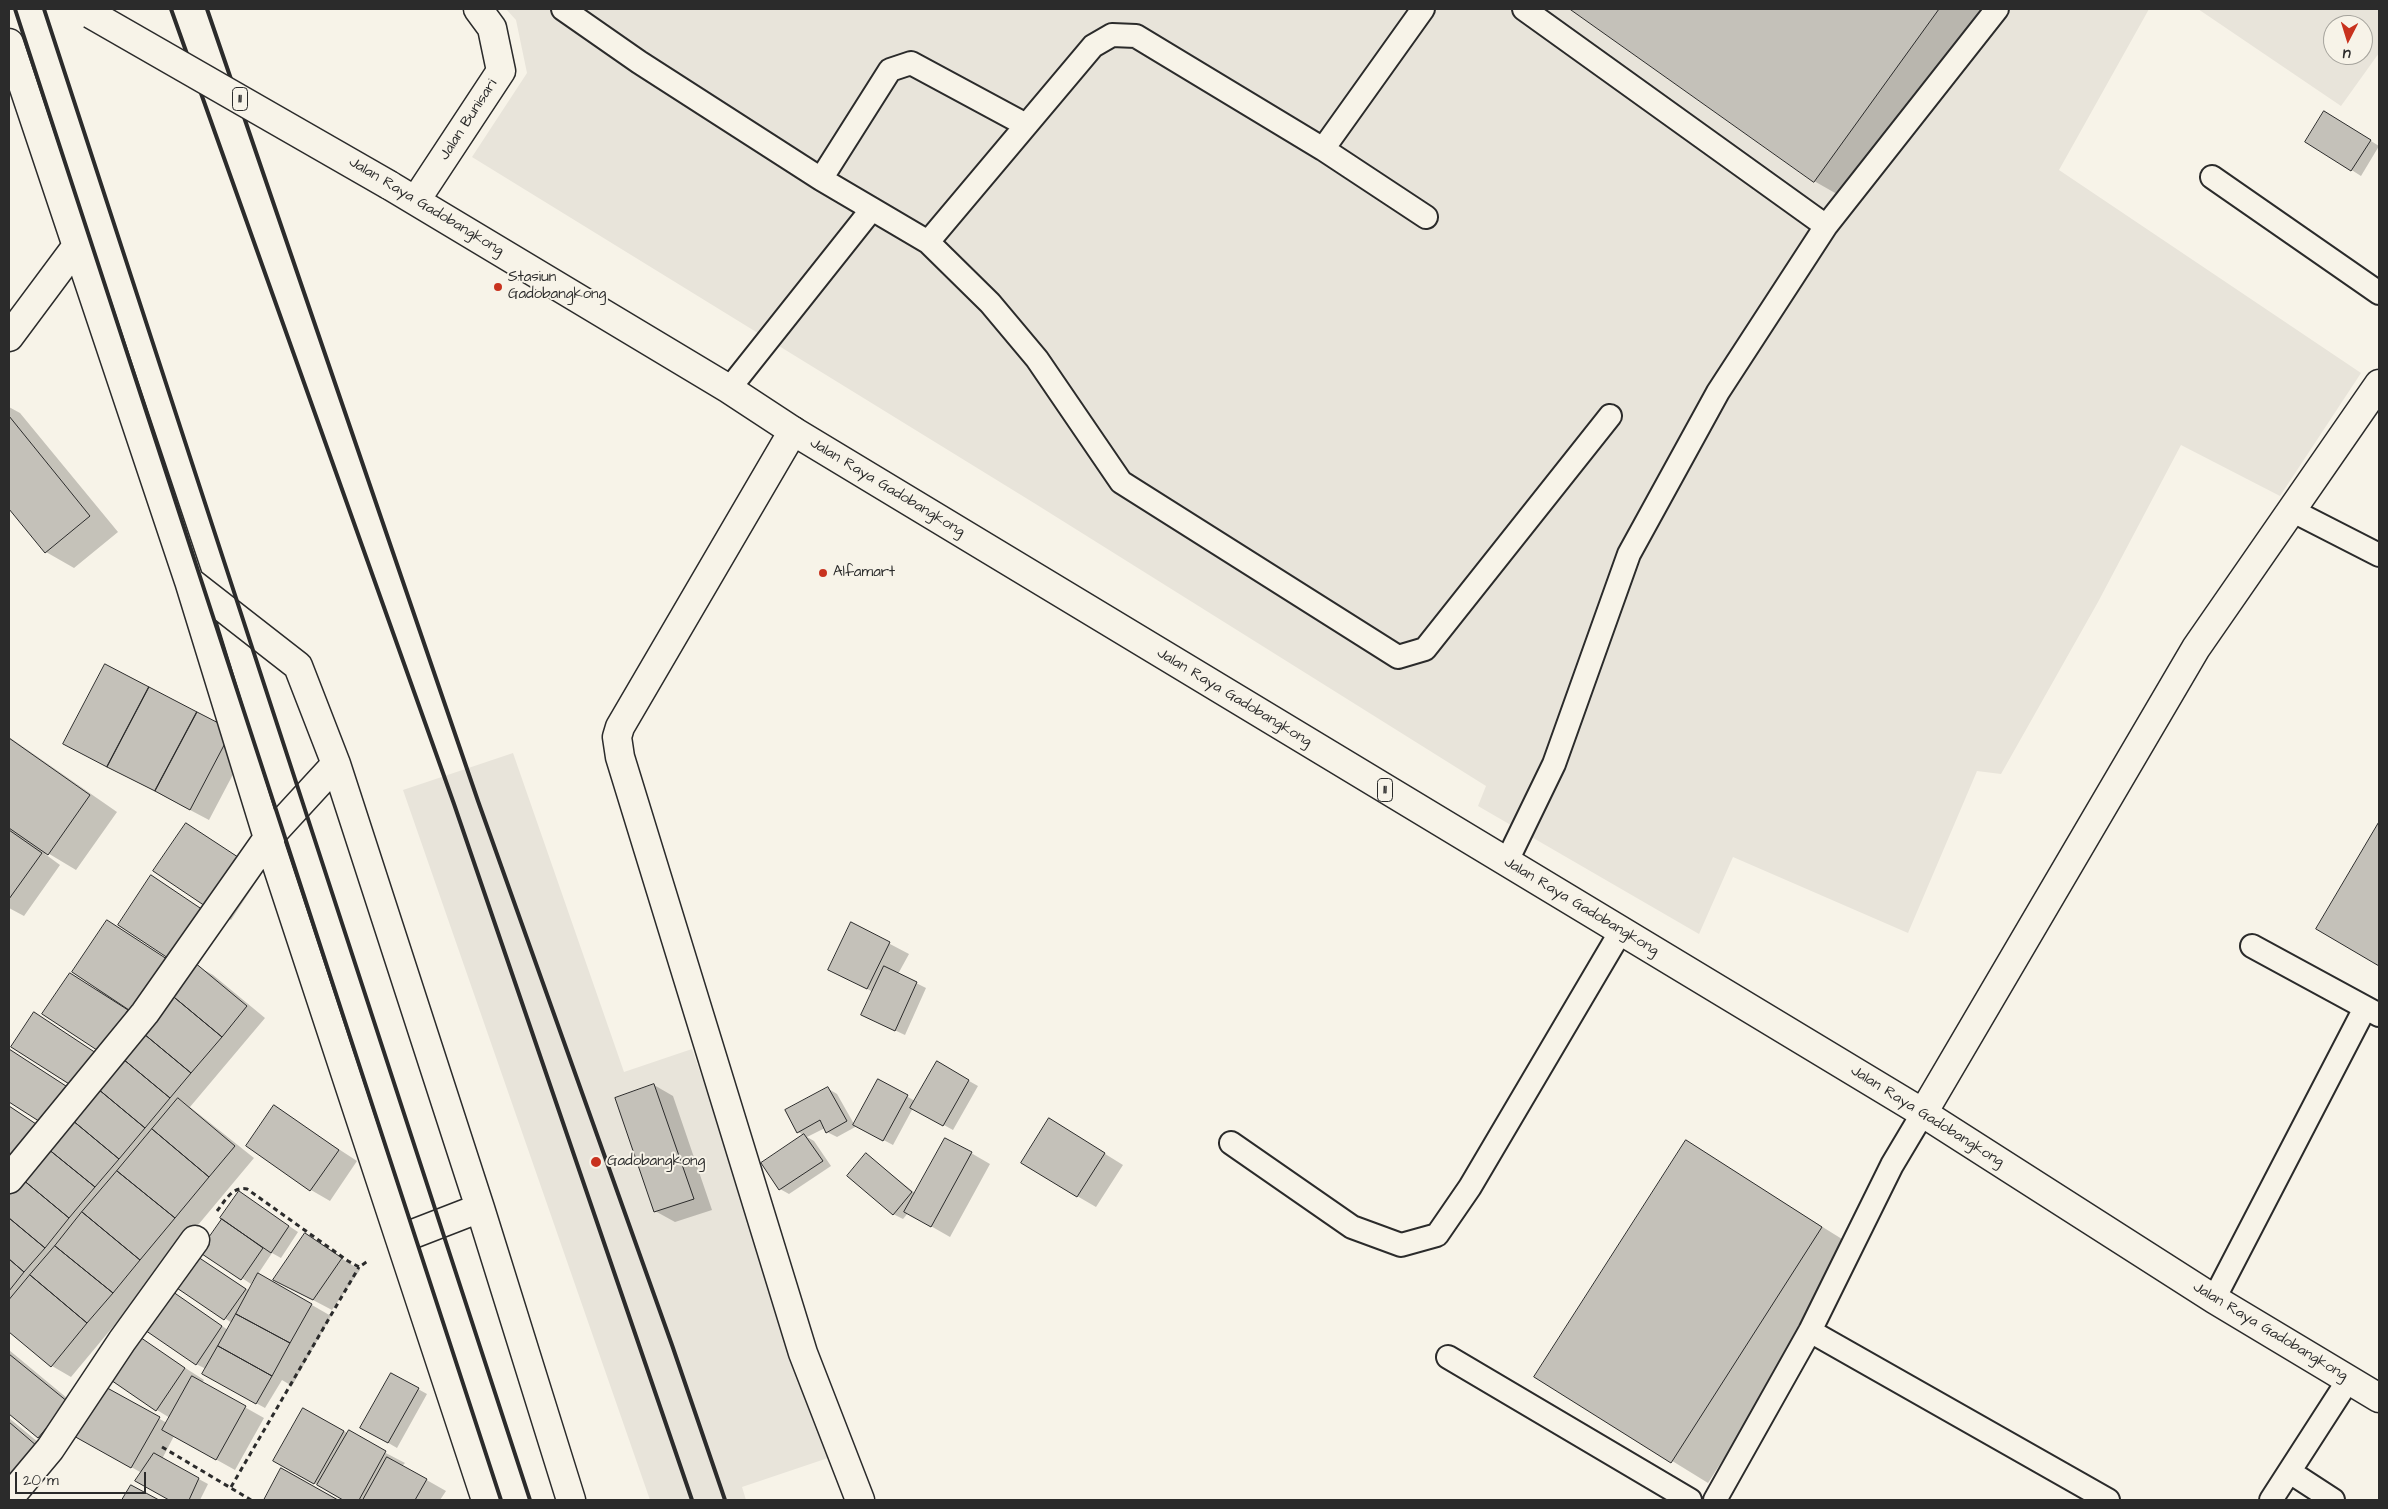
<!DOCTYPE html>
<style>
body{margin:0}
#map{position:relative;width:2388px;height:1509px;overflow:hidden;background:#f7f3e8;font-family:"Architects Daughter",sans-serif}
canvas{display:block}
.frame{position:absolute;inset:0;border:10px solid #2b2b2b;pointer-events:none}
.north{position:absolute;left:2323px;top:15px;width:50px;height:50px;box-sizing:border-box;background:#f7f3e8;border:1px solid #a5a39c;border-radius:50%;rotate:185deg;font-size:14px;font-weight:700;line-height:20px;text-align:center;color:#2b2b2b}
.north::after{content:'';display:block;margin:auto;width:18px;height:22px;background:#c8321e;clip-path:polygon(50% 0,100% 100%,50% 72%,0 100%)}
.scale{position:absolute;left:15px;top:1472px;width:131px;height:22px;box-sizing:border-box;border:2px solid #2b2b2b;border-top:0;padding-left:6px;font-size:15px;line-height:18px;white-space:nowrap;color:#2b2b2b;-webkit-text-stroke:4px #f7f3e8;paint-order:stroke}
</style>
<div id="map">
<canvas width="2388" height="1509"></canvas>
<div class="frame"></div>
<div class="north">U</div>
<div class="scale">20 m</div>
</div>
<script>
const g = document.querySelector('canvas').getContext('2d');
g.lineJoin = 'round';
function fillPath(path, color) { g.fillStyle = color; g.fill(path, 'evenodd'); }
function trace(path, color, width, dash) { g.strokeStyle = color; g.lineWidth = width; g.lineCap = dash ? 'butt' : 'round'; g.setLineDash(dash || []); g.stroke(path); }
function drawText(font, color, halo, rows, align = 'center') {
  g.font = font + ' "Architects Daughter",sans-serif'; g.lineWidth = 4; g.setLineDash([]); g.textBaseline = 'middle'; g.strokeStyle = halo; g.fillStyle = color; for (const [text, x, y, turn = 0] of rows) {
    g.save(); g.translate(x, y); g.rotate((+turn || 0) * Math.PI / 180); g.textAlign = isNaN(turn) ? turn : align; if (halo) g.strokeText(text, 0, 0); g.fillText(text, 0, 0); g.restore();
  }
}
fillPath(new Path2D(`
 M506 9H2149L2059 170 2361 373 2280 496 2181 445 2098 602 2001 774 1977 771 1908 933 1733 857 1699 934 1478 806 1486 786 1034 503 472 157 527 73 516 20Z
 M2198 9H2379V53L2341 106ZM2333 25H2363V55H2333Z
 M513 753 624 1072 692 1049 834 1456 742 1487 746 1500H650L403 790Z`), '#e8e4da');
fillPath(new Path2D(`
 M1572 9H1991L1851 202 1814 181Z
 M2334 118 2379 146 2361 176 2306 141Z
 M9 407 20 413 118 532 74 568 46 552 9 507Z
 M9 737 117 812 76 870 46 852 45 854 60 865 24 916 9 908Z
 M250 742 209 820 65 744Z
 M2379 824V965L2317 928Z
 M205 836 262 873 231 920 212 909Z
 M152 877 225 924 197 966 213 975 265 1018 190 1107 254 1158 71 1377 52 1366 9 1330V1161L21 1160 9 1152V1106L52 1134 71 1089 53 1025 111 1063 97 991 107 921 187 972Z
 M852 924 909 954 898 974 926 988 905 1035 862 1015 873 992 829 969Z
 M9 1050 68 1087 45 1124 9 1100Z
 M937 1063 978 1086 953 1130 913 1108 893 1145 857 1126 837 1137 827 1132 825 1128 807 1137 814 1141 831 1166 789 1194 780 1189 805 1136 798 1132 827 1088 837 1094 854 1124 878 1080 915 1101Z
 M654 1085 673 1096 712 1210 675 1222 655 1211Z
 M274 1107 357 1161 330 1201 311 1190Z
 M1068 1131 1123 1165 1096 1207 1077 1196Z
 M1686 1142 1858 1249 1708 1483 1536 1377Z
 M971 1153 990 1164 950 1237 908 1213 903 1219 893 1214 866 1154 915 1193Z
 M239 1193 298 1232 281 1258 272 1253 258 1274 331 1316 292 1386 282 1380 265 1408 203 1374 206 1369 196 1364 166 1289 228 1330 232 1323 173 1284 193 1255 250 1291 256 1280 254 1279 251 1284 201 1251Z
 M305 1235 360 1270 332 1310 294 1290Z
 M134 1335 204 1380 202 1383 264 1418 235 1470 174 1436 162 1459 208 1484 200 1500H172L137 1481 142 1473 73 1435 58 1448 39 1437 9 1413V1350L85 1413 100 1386 167 1423 170 1418 157 1410Z
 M418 1389 427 1394 397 1448 361 1427Z
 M303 1410 405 1463 402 1466 446 1491 440 1500H345L294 1472Z
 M9 1418 56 1457 11 1477 9 1476Z
 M281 1470 336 1500H266Z`), '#0003');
const building = new Path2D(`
 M1570 9H1939L1814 182Z
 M2324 111 2371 140 2351 171 2305 142Z
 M9 416 90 516 45 553 9 509Z
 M105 664 149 687 107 767 63 744Z
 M149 687 197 712 155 791 107 767Z
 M197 712 232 730 190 810 155 791Z
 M9 738 90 795 48 855 9 828Z
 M2379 822V966L2316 929Z
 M186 823 244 861 211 910 153 871Z
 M9 830 42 853 9 899Z
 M151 875 206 912 174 962 118 925Z
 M107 920 173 963 138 1016 72 972Z
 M851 922 890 942 867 989 828 970Z
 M194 962 247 1006 222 1037 169 993Z
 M884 966 917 982 895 1031 861 1015Z
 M70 973 128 1010 100 1052 42 1014Z
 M169 993 222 1037 191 1073 138 1029Z
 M34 1012 99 1055 77 1089 11 1047Z
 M138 1029 191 1073 170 1098 117 1054Z
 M9 1049 69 1088 45 1125 9 1102Z
 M117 1054 170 1098 145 1128 92 1084Z
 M937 1061 969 1080 943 1126 910 1108Z
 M878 1079 908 1095 883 1141 853 1125Z
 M92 1084 145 1128 119 1159 66 1115Z
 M654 1084 694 1199 654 1212 615 1098Z
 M828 1087 847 1121 826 1133 820 1120 797 1133 785 1110Z
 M178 1098 235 1146 209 1177 152 1129Z
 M274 1105 339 1150 310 1191 246 1146Z
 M9 1106 42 1128 20 1161 9 1154Z
 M66 1115 119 1159 95 1187 42 1144Z
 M1049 1118 1105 1153 1077 1197 1021 1163Z
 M152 1129 209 1177 175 1218 117 1171Z
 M804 1134 823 1161 779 1190 761 1163Z
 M945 1138 972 1152 931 1227 904 1212Z
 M1686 1140 1822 1227 1671 1463 1534 1377Z
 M42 1144 95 1187 69 1218 16 1174Z
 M866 1153 912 1192 893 1215 847 1176Z
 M117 1171 175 1218 140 1260 82 1212Z
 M16 1174 69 1218 45 1248 9 1218V1183Z
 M239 1191 289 1226 271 1253 220 1218Z
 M82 1212 140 1260 113 1293 55 1246Z
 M9 1218 45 1248 24 1272 9 1259Z
 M222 1219 263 1248 241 1280 199 1252Z
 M305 1233 342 1258 313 1300 273 1280Z
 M55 1246 113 1293 87 1323 30 1275Z
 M192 1253 246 1289 224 1320 171 1284Z
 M9 1259 24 1272 9 1291Z
 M258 1273 312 1304 290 1343 236 1314Z
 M30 1275 87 1323 51 1367 9 1332V1300Z
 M166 1287 222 1326 196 1365 139 1326Z
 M236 1314 290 1343 272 1376 218 1346Z
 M134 1333 185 1368 156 1411 105 1376Z
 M218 1346 272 1376 256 1404 202 1374Z
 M9 1354 68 1402 38 1438 9 1414Z
 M391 1373 419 1388 388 1443 360 1428Z
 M192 1376 246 1406 216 1460 162 1430Z
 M100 1384 160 1417 131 1468 72 1435Z
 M303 1408 344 1431 314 1484 273 1461Z
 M9 1422 37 1446 9 1477Z
 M349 1430 386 1451 359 1500H343L317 1485Z
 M154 1453 199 1478 189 1500H169L135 1481Z
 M387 1457 427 1479 415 1500H363Z
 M281 1468 338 1500H264Z
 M131 1485 159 1500H122Z`);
fillPath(building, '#c4c1b9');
trace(building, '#2b2b2b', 1);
const service = new Path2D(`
 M563 9 639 62 821 179
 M1323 149 1423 9
 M2212 177 2379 293
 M872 209 928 242 1093 46 1112 35 1136 36 1323 149 1426 217
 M1826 226 1997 9
 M928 242 990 303 1037 359 1121 482 1398 657 1425 649 1610 416
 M729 389 872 209 821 179 890 70 911 63 1026 125
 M2291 510 2379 555
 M1506 863 1554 764 1629 554 1718 392 1826 226 1524 9
 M2252 946 2379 1015
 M1231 1143 1352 1227 1401 1245 1437 1235 1470 1187 1621 931
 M2214 1299 2365 1008
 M1810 1331 2108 1500
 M1448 1357 1690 1500
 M2290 1472 2333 1500
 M1715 1500 1810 1331 1892 1165 1923 1113
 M2271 1500 2349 1379`);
const minor = new Path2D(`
 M9 43 189 581 298 666 336 764 480 1208 571 1500
 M9 337 76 247
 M793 431 620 727 617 737 620 757 803 1353 860 1500
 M189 581 268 838 400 1239 480 1208
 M1923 1113 2196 648 2379 384
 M9 1179 145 1013 268 838 336 764
 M400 1239 486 1500
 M9 1498 50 1449 122 1341 195 1240`);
const secondary = new Path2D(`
 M416 200 501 71 492 28 478 9`);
const trunk = new Path2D(`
 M389 185 729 389 793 431 1923 1113 2214 1299 2379 1398`);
trace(service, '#2b2b2b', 26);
trace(minor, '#2b2b2b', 31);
trace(secondary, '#2b2b2b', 31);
trace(trunk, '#2b2b2b', 31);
trace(new Path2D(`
 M217 1211C225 1201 232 1186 247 1189L348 1261 359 1267 368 1261
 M162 1447 251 1500
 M231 1487 359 1267`), '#2b2b2b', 3, [5, 4]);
trace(service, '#f7f3e8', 22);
trace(minor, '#f7f3e8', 28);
trace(secondary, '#f7f3e8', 28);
trace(trunk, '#f7f3e8', 28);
trace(new Path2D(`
 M15 9 501 1500
 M44 9 530 1500
 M171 9 454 804 692 1500
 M207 9 478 801 672 1345 725 1500`), '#2b2b2b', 4);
const trunkBridge = new Path2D(`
 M91 14 389 185`);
trace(trunkBridge, '#2b2b2b', 31, []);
trace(trunkBridge, '#f7f3e8', 28);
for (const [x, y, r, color] of [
 [498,287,5,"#c8321e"],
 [823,573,5,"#c8321e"],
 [596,1162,6,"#c8321e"]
]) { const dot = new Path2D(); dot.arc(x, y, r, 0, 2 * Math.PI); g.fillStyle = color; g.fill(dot); trace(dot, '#f7f3e8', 2); }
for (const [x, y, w] of [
 [240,99,15],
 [1385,790,15]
]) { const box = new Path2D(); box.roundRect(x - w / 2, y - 11.5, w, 23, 4); g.fillStyle = '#f7f3e8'; g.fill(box); trace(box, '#2b2b2b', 1); }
drawText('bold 14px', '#2b2b2b', null, [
 ["11",240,99],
 ["11",1385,790]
]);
drawText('15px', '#2b2b2b', '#f7f3e8', [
 ["Jalan Bunisari",469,120,-57],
 ["Jalan Raya Gadobangkong",426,207,31],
 ["Jalan Raya Gadobangkong",887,488,31],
 ["Jalan Raya Gadobangkong",1234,698,31],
 ["Jalan Raya Gadobangkong",1581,907,31],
 ["Jalan Raya Gadobangkong",1927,1117,32],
 ["Jalan Raya Gadobangkong",2270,1332,31]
]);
drawText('15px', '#2b2b2b', '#f7f3e8', [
 ["Stasiun",508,278],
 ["Gadobangkong",508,295],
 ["Alfamart",833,573],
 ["Gadobangkong",607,1162]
], 'left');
</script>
